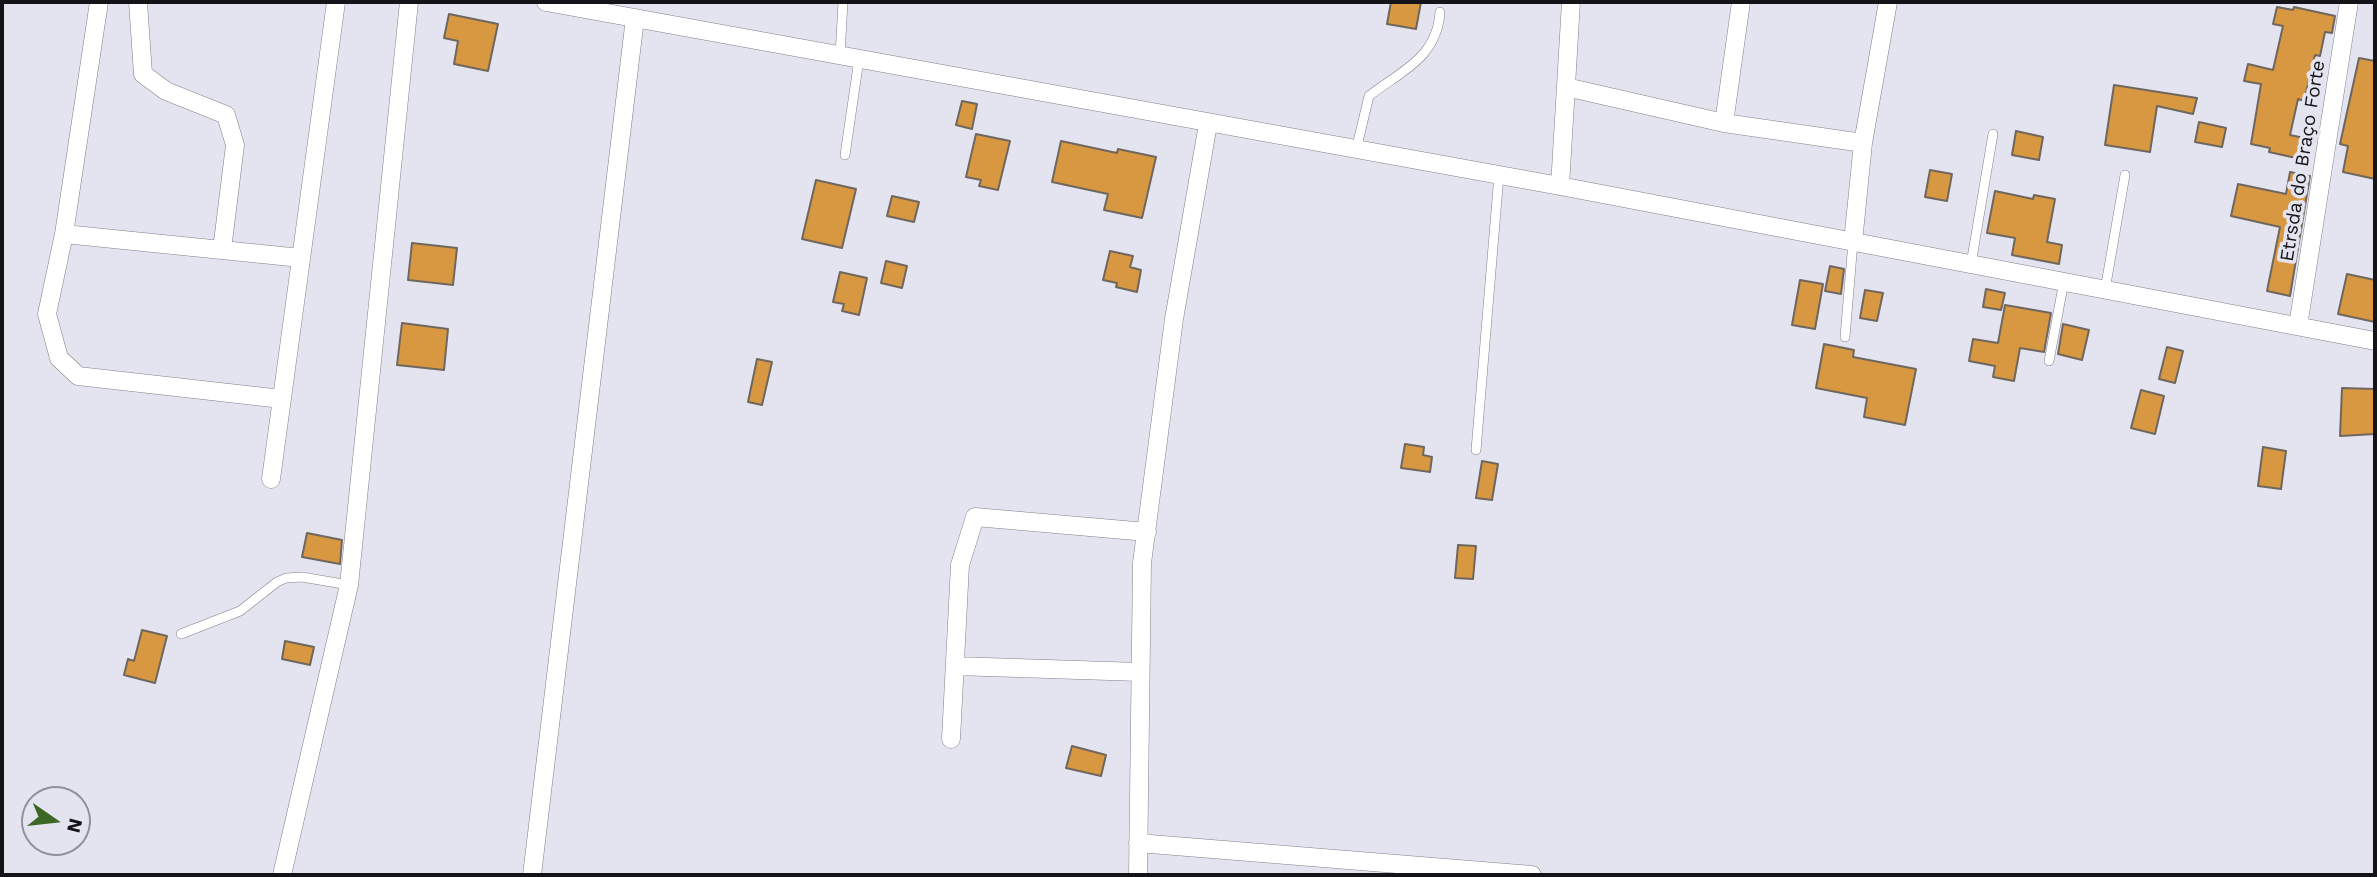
<!DOCTYPE html>
<meta charset="utf-8">
<style>
body{margin:0}
#map{position:relative;width:2377px;height:877px;overflow:hidden;background:#e4e4f0;font-family:"Work Sans",sans-serif}
canvas{display:block}
.frame{position:absolute;inset:0;border:4px solid #141418;pointer-events:none}
.north{position:absolute;left:21px;top:786px;width:70px;height:70px;box-sizing:border-box;background:#e4e4f0;border:2px solid #91919a;border-radius:50%;rotate:104deg;font-size:19px;font-weight:700;line-height:28px;text-align:center;color:#141418}
.north::after{content:'';display:block;margin:auto;width:24px;height:32px;background:#3d6724;clip-path:polygon(50% 0,100% 100%,50% 72%,0 100%)}
</style>
<div id="map">
<canvas width="2377" height="877"></canvas>
<div class="frame"></div>
<div class="north">N</div>
</div>
<script>
const g = document.querySelector('canvas').getContext('2d');
g.lineJoin = 'round';
function fillPath(path, color) { g.fillStyle = color; g.fill(path, 'evenodd'); }
function trace(path, color, width, dash) { g.strokeStyle = color; g.lineWidth = width; g.lineCap = dash ? 'butt' : 'round'; g.setLineDash(dash || []); g.stroke(path); }
function drawText(font, color, halo, rows, align = 'center') {
  g.font = font + ' "Work Sans",sans-serif'; g.lineWidth = 7; g.setLineDash([]); g.textBaseline = 'middle'; g.strokeStyle = halo; g.fillStyle = color; for (const [text, x, y, turn = 0] of rows) {
    g.save(); g.translate(x, y); g.rotate((+turn || 0) * Math.PI / 180); g.textAlign = isNaN(turn) ? turn : align; if (halo) g.strokeText(text, 0, 0); g.fillText(text, 0, 0); g.restore();
  }
}
const building = new Path2D(`
 M1391 2H1421L1416 29 1387 24Z
 M2277 7 2293 10 2294 7 2335 16 2332 33 2325 32 2320 56 2315 55 2304 101 2298 99 2290 135 2309 139 2305 160 2269 152 2270 148 2251 144 2261 84 2244 81 2248 64 2273 70 2283 26 2273 24Z
 M449 14 498 24 488 71 454 64 458 41 444 38Z
 M2359 58 2375 61V179L2343 172 2348 146 2340 144Z
 M2114 85 2197 98 2193 114 2157 106 2150 152 2105 145Z
 M962 101 977 104 972 129 956 125Z
 M2199 122 2226 128 2222 147 2195 142Z
 M2016 131 2043 137 2039 160 2012 155Z
 M976 134 1010 141 998 190 979 186 981 180 966 177Z
 M1061 141 1117 153 1118 149 1156 157 1142 218 1104 210 1108 194 1052 182Z
 M1930 170 1952 174 1947 201 1925 197Z
 M2290 172 2310 176 2290 296 2267 291 2280 227 2231 216 2238 184 2286 194Z
 M816 180 856 189 842 248 802 239Z
 M1995 191 2033 199 2034 195 2055 199 2047 242 2062 245 2059 264 2012 255 2015 238 1987 233Z
 M892 196 919 202 914 222 887 216Z
 M412 243 457 248 453 285 408 280Z
 M1110 251 1133 256 1130 267 1141 270 1137 292 1116 287 1117 283 1103 280Z
 M886 261 907 266 902 288 881 283Z
 M1830 266 1844 269 1841 294 1825 291Z
 M840 272 867 278 859 315 842 311 844 304 833 302Z
 M2347 274 2375 280V322L2338 314Z
 M1800 280 1823 284 1815 329 1792 325Z
 M1986 289 2005 293 2001 310 1983 307Z
 M1865 290 1883 293 1877 321 1860 318Z
 M2005 305 2051 313 2044 352 2020 348 2014 381 1993 377 1995 366 1969 361 1973 339 1998 343Z
 M402 323 448 329 444 370 397 365Z
 M2063 324 2089 330 2082 360 2058 354Z
 M1824 344 1854 350 1853 357 1916 369 1905 425 1864 417 1867 398 1816 388Z
 M2167 347 2183 351 2175 383 2159 379Z
 M757 359 772 362 762 405 748 402Z
 M2342 388 2375 389V434L2340 436Z
 M2141 390 2164 396 2155 434 2131 428Z
 M1405 444 1424 447 1423 455 1432 457 1430 472 1401 468Z
 M2263 447 2286 451 2281 489 2258 486Z
 M1482 461 1498 464 1492 500 1476 498Z
 M307 533 342 540 340 564 302 557Z
 M1458 545 1476 546 1473 579 1455 578Z
 M142 630 167 636 155 683 124 675 128 659 134 661Z
 M285 641 314 647 310 665 282 659Z
 M1072 746 1106 755 1101 776 1066 768Z`);
fillPath(building, '#d89841');
trace(building, '#6f675e', 2);
const lane = new Path2D(`
 M840 56 843 2
 M1356 150 1369 96C1401 71 1437 58 1440 12
 M845 155 859 59
 M1971 264 1993 134
 M2105 290 2125 175
 M1845 337 1853 242
 M2049 361 2064 281
 M1476 450 1499 175
 M181 634 240 611 277 582 286 578 302 577 349 585`);
const street = new Path2D(`
 M99 2 64 234 47 314 59 358 78 376 282 399
 M138 2 143 74 166 91 226 115 235 145 222 250
 M546 2 1560 186 2375 341
 M1566 87 1724 123 1863 143
 M1724 123 1741 2
 M1560 186 1571 2
 M64 234 301 258
 M1853 242 1863 143 1888 2
 M2298 326 2349 2
 M271 479 336 2
 M955 666 1140 672
 M951 739 960 565 975 517 1147 532
 M1138 843 1532 875
 M282 875 349 585 409 2
 M532 875 635 18
 M1138 875 1142 563 1174 319 1208 124`);
trace(lane, '#80808b', 10);
trace(street, '#80808b', 19);
trace(lane, '#fff', 9);
trace(street, '#fff', 18);
drawText('19px', '#141418', '#e4e4f0', [
 ["Etrsda do Braço Forte",2303,161,-81]
]);
</script>
